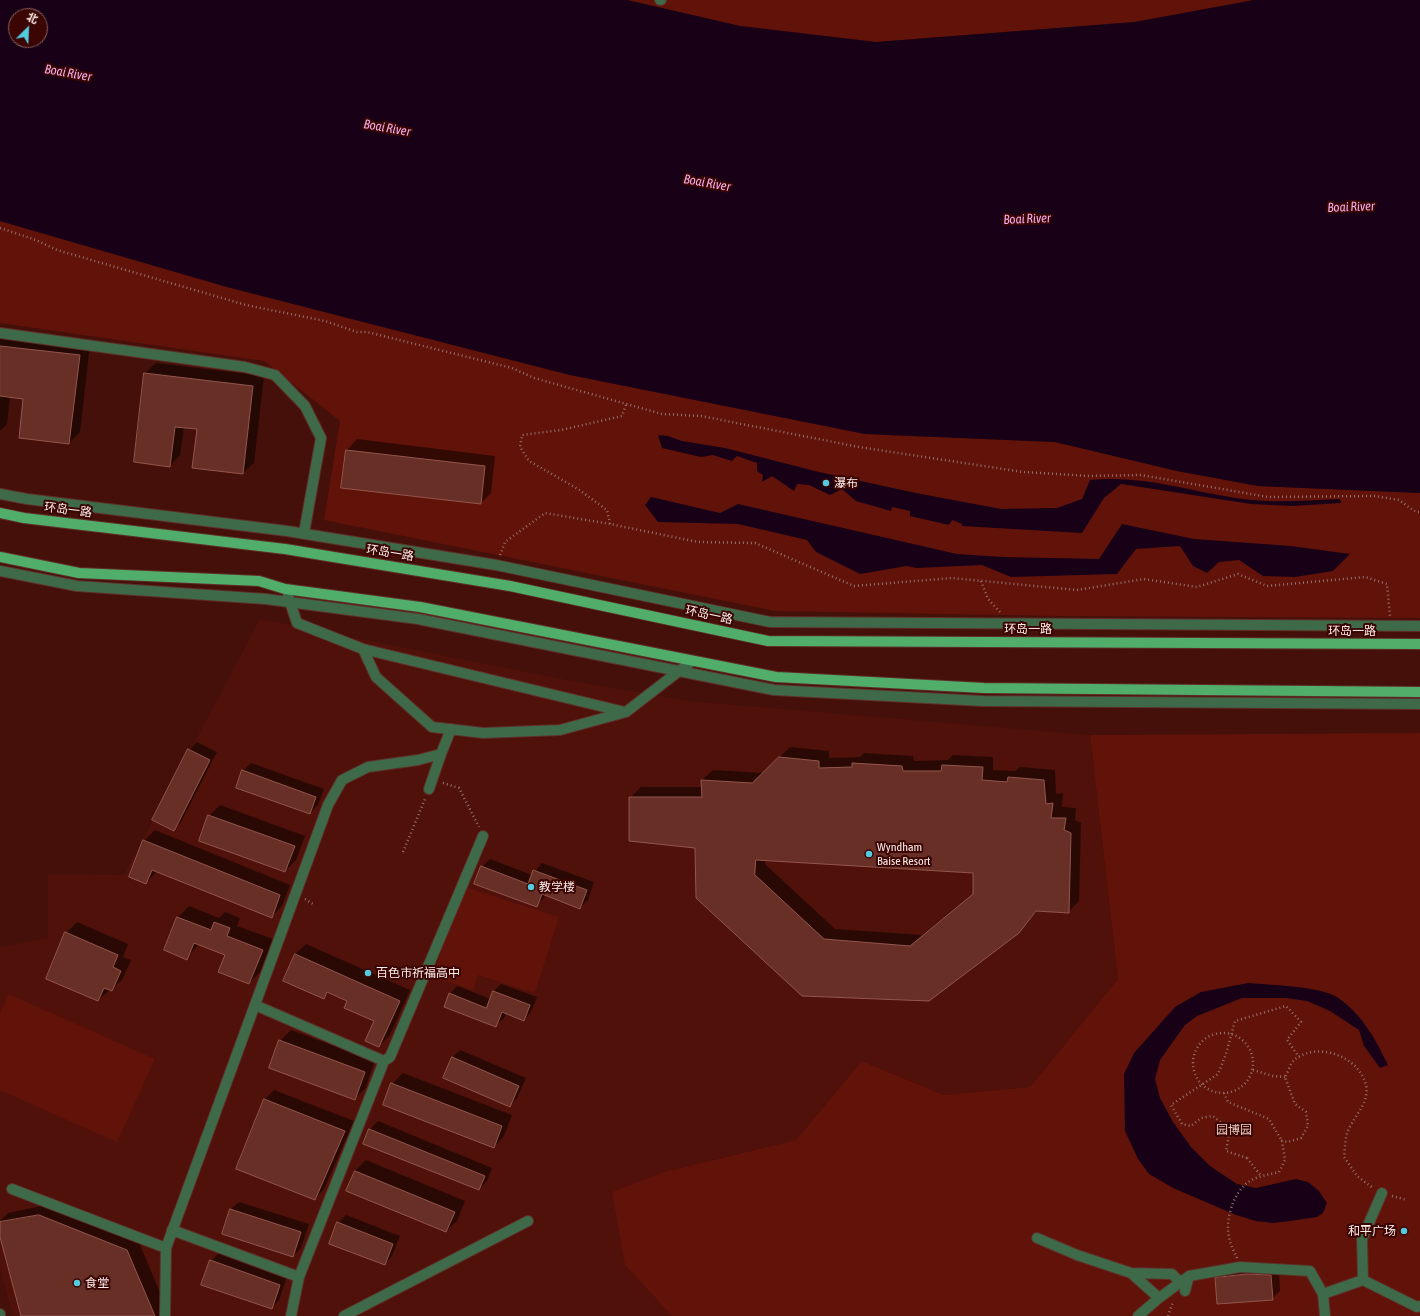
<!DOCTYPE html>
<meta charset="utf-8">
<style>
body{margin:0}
#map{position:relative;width:1420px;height:1316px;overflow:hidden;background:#451009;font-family:"Asap Condensed","Noto Sans SC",sans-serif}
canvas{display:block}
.north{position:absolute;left:8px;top:8px;width:40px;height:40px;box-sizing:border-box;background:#3a0502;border:1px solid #88625f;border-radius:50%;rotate:24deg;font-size:11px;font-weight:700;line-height:16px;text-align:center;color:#fdeeeb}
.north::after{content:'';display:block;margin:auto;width:14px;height:18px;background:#54cade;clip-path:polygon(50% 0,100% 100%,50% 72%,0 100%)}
</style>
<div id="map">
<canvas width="1420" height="1316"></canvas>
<div class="north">北</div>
</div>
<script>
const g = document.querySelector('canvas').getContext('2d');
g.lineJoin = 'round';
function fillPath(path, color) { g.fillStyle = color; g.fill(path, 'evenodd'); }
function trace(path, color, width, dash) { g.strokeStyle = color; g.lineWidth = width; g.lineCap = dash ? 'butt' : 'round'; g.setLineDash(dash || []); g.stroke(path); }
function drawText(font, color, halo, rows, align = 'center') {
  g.font = font + ' "Asap Condensed","Noto Sans SC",sans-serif'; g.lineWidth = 4; g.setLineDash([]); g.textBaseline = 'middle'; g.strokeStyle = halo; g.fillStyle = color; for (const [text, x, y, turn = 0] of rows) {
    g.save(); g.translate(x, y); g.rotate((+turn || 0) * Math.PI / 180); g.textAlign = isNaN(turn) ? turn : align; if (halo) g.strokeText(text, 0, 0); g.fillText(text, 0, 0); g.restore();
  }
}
fillPath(new Path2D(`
 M260 619 562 679 688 701 1090 735 1118 979 1030 1087 944 1095 862 1061 796 1140 664 1172 625 1265 672 1316H13L0 1268V947L48 938V874L124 875Z`), '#4f110a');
fillPath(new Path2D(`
 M627 0H1254L1135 22 876 42 740 26Z
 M0 221 227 287 570 375 865 434 1055 442 1177 471 1258 486 1420 493V618L1058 616 775 611 324 520 340 421 264 361 0 323Z
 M1420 733V1316H672L625 1265 612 1192 664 1172 796 1140 862 1061 944 1095 1030 1087 1118 979 1090 735Z
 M462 886 559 917 535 993 478 975 473 990 433 977Z
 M9 994 155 1059 117 1142 0 1090V1013Z`), '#611209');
fillPath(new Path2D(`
 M0 0H627L740 26 876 42 1135 22 1254 0H1420V493L1258 486 1177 471 1055 442 865 434 570 375 227 287 0 221ZM16 16H40V40H16Z
 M658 435 668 436 682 441 725 448 819 472 916 493 1001 509 1057 508 1082 499 1090 480C1146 474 1197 494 1252 500 1281 503 1311 500 1340 499L1341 503 1292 506 1251 504 1121 484 1104 498 1082 533 962 526V524L952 520 949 525 910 516V511L892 507 891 511 856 501 842 489 830 495 809 485 797 484 794 491 772 476 762 482 763 475 757 471V463L737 456 732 461 713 455 701 457 662 448Z
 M651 497 720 513 738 504 957 554 1003 557 1099 559 1122 524 1194 539 1291 546 1350 554 1333 571 1295 577 1263 576 1239 560 1219 562 1207 573 1193 566 1180 546 1136 549 1117 574 1011 577 982 565 916 568 907 566 860 574 816 552 807 540 738 524 658 522 645 505Z
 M1248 983C1269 985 1317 986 1335 996 1361 1012 1375 1038 1388 1065L1380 1068 1364 1046 1359 1030 1330 1011 1307 1001 1286 998H1242L1197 1016 1185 1025 1160 1060 1155 1079 1160 1098 1173 1122 1191 1147 1210 1166 1237 1184 1256 1188 1296 1179 1308 1182 1319 1191 1327 1203 1323 1213 1317 1217 1290 1221 1273 1223 1256 1221 1236 1215 1173 1188 1149 1174 1138 1159 1125 1131 1124 1074 1134 1053 1175 1007 1201 992Z`), '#180117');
fillPath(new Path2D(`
 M0 334 90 345 80 432 69 443 24 398 10 396 7 424 0 431Z
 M156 363 264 376 254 463 243 473 198 428 184 427 180 455 170 466 145 373Z
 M357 439 495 456 491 493 481 503 342 487 347 450Z
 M197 742 217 752 181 822 173 830 189 750Z
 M790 747 829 751V758L860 757 864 753 913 756 914 761 948 760 953 755 993 757V770L1015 771 1020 767 1055 770 1056 794 1063 793 1062 807 1076 808 1075 820 1081 823 1079 901 1068 912 1038 910 1019 932 803 995 696 847 630 798 641 787H702V780L713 770 764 773ZM765 860 974 872V893L922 935 835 929 765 864Z
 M251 763 324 789 318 805 310 813 243 771Z
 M220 805 305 836 296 860 285 871 209 816Z
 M155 830 290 885 282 906 271 917 157 871 146 883 144 841Z
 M490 859 532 875 542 863 594 882 588 900 580 908 546 895 536 906 482 867Z
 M189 906 219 918 225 912 240 918 237 926 273 939 260 972 249 983 226 955 199 944 187 958 165 950 178 917Z
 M77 922 128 944 123 957 131 960 122 980 98 1000 66 933Z
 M306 944 410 990 390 1035 379 1046 375 1021 348 1001 329 992 323 998 295 954Z
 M501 984 537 997 531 1012 524 1020 506 1013 504 1018 496 1025 450 994 457 986 491 999 493 992Z
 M291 1030 375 1061 365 1089 354 1099 280 1041Z
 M460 1050 526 1078 517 1098 509 1106 452 1058Z
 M403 1073 512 1115 504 1136 494 1147 392 1084Z
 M274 1090 354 1121 324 1189 315 1199 238 1168 265 1099Z
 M378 1121 492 1168 487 1181 479 1189 365 1143 370 1129Z
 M366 1160 465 1201 457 1221 446 1231 347 1191 355 1171Z
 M239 1202 309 1224 301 1248 293 1256 231 1209Z
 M50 1204 138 1240 169 1314 168 1316H22L0 1233V1221L8 1213Z
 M346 1215 400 1236 392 1256 385 1264 338 1223Z
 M219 1253 287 1277 279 1300 272 1308 211 1261Z
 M1279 1268 1280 1291 1272 1299 1216 1278 1224 1270Z`), '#0007');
const building = new Path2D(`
 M0 346 80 355 69 444 19 438 23 399 0 396Z
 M144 373 253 386 243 474 192 468 197 429 175 427 170 467 134 462Z
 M346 450 485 466 481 504 341 488Z
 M188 749 210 760 174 831 152 820Z
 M779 757 819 761V768L852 767V763L902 766 903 771H941L942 765 983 767 982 780 1007 782 1008 777 1044 780 1046 804 1053 803 1051 818H1066L1064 830 1071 833 1069 913 1036 911 1019 933 929 1001 802 996 696 898 695 848 629 841V797H702L701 780 752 783ZM756 860 973 873V894L910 946 824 939 755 875Z
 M242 770 316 797 310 814 236 788Z
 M208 815 295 846 285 872 199 841Z
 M143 840 280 895 272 918 152 870 146 884 129 877Z
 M481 866 528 884 533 870 587 890 580 909 542 894 537 907 474 884Z
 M177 917 211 930 214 922 230 928 227 936 263 950 249 984 218 972 225 955 194 943 187 960 164 950Z
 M65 932 118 955 113 967 121 971 112 991 104 988 98 1001 46 979Z
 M295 954 400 1001 379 1047 365 1041 374 1021 344 1008 347 1001 327 992 324 999 283 981Z
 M493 991 530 1005 524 1021 502 1012 496 1027 444 1007 449 993 486 1008Z
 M279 1040 365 1072 355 1100 269 1068Z
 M452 1057 519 1086 510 1107 443 1078Z
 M391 1083 502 1126 494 1148 383 1105Z
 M264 1099 345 1131 315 1200 236 1169Z
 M369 1129 485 1176 479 1190 363 1144Z
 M355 1171 455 1212 446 1232 346 1191Z
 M230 1209 301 1232 293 1257 222 1234Z
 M39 1215 127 1250 155 1316H21L0 1237V1222Z
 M337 1222 393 1244 385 1265 329 1244Z
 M210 1260 280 1285 272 1309 201 1285Z
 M1247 1274 1271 1275 1273 1300 1217 1304 1215 1278Z`);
fillPath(building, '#672f26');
trace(building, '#93564c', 1);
const minor = new Path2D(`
 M660 0H661
 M0 333 245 367 275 375 305 406 321 438 304 533
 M0 494 27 499 287 531 496 565 770 622 1420 626
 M0 571 77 586 266 599 418 619 774 690 983 701 1420 704
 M288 596 297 623 363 649 376 677 432 727 483 733 560 730 626 712 692 661
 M363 649 625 712
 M429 789 441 754
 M255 1005 384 1061
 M12 1189 166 1248
 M172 1230 299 1277
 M1037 1238 1077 1255 1131 1273 1172 1274 1181 1283
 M1131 1273 1159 1298
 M1189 1276 1240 1267 1310 1271 1323 1294
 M1363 1280 1362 1239 1382 1193
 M0 1314V1316
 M165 1316 166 1248 328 805 342 780 368 767 418 760 441 754 451 729
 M291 1316 299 1277 384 1061 390 1057 483 836
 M344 1316 528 1221
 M1138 1316 1159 1298 1189 1276 1185 1291
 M1325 1316 1323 1294 1363 1280 1417 1307 1420 1306`);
const major = new Path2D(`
 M0 513 24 518 285 549 510 586 768 641 1420 644
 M0 557 79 573 259 581 285 589 420 607 776 677 984 688 1420 692`);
trace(minor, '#5f2f29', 12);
trace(major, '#5f2f29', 12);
trace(new Path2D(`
 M0 228 36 240 57 250 246 305 325 321 357 332H367L512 368 534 378 662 414 701 416 859 447 1023 472 1088 476 1141 475 1268 497 1375 496 1399 500 1416 512H1420
 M610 524 607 510 578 489 529 461 520 447 522 435 561 430 622 416 626 405
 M500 555 505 542 545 513 610 524 698 542 755 543 854 586 952 578 1077 590 1144 579 1197 587 1238 574 1267 586 1365 577 1387 584 1390 616
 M981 581 988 599 1000 612
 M443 783 459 788 479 827
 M403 852 425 799
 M305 899 313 904
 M1193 1063a30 30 0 1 1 60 0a30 30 0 1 1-60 0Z
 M1253 1070 1273 1076 1285 1077
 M1224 1093 1228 1102 1269 1119 1282 1141
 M1247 1158 1261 1176
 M1392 1196 1407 1200
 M1237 1258C1234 1251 1230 1244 1229 1237 1225 1220 1233 1194 1247 1183 1256 1176 1268 1175 1279 1172L1285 1160 1282 1141 1288 1142 1301 1138 1308 1126 1306 1112 1295 1104 1285 1077C1288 1072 1290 1064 1294 1060 1317 1041 1359 1056 1366 1085 1370 1103 1353 1117 1347 1133 1345 1141 1345 1149 1344 1157L1357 1176 1373 1188
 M1168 1316 1173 1302`), '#96726d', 2.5, [1, 3]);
trace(minor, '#3f6a49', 10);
trace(major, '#50ae6a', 10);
trace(new Path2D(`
 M1247 1158 1226 1151 1230 1130 1213 1116 1201 1118 1191 1126 1182 1124 1171 1105 1218 1074 1226 1054 1235 1021 1286 1006 1301 1022 1287 1040 1299 1057`), '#96726d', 2.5, [1, 3]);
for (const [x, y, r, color] of [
 [826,483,4,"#54cade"],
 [869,854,4,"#54cade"],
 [531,887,4,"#54cade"],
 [368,973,4,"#54cade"],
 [1404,1231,4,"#54cade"],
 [77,1283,4,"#54cade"]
]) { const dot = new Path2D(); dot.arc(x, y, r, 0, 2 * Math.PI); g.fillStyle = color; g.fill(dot); trace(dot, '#3a0502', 1.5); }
drawText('12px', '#fdeeeb', '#3a0502', [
 ["瀑布",834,483],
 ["Wyndham",877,847],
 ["Baise Resort",877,861],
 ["教学楼",539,887],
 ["百色市祈福高中",376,973],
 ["和平广场",1396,1231,"right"],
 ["食堂",85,1283]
], 'left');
drawText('12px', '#fdeeeb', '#3a0502', [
 ["环岛一路",68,510,7],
 ["环岛一路",390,553,9],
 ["环岛一路",709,615,12],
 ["环岛一路",1028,629],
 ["环岛一路",1352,631]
]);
drawText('12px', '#eacac4', '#3a0502', [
 ["园博园",1234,1130]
]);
drawText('italic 13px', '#f3adeb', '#3a0502', [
 ["Boai River",68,73,10],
 ["Boai River",387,128,10],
 ["Boai River",707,183,10],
 ["Boai River",1351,207,-2],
 ["Boai River",1027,219,-2]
]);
</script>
